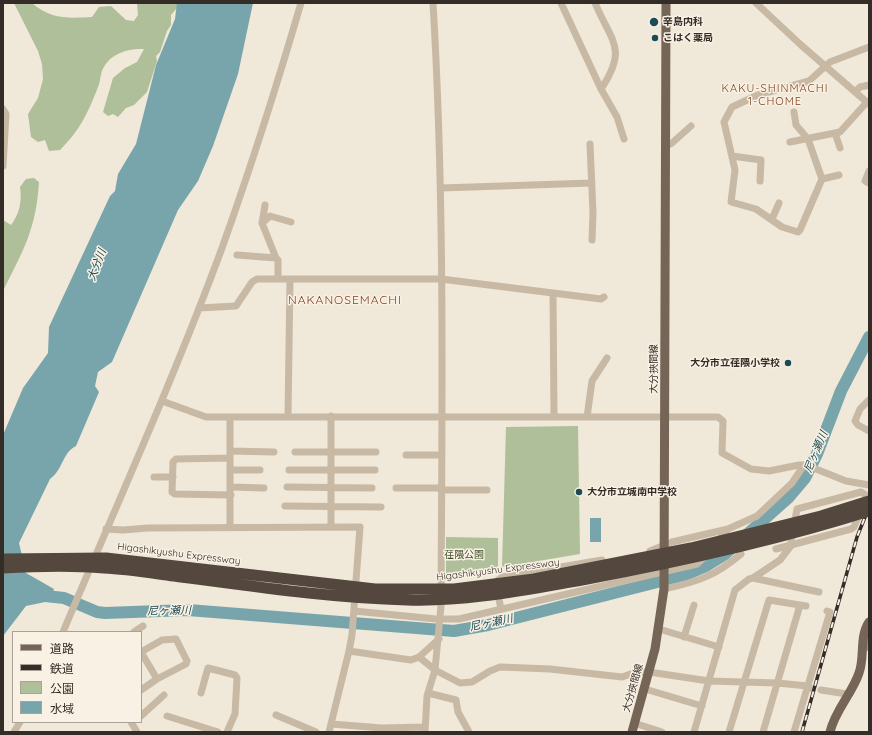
<!DOCTYPE html>
<meta charset="utf-8">
<style>
body{margin:0}
#map{position:relative;width:872px;height:735px;overflow:hidden;background:#f0e8d8;font-family:Quicksand,"Noto Sans JP",sans-serif}
canvas{display:block}
.frame{position:absolute;inset:0;border:4px solid #342c26;pointer-events:none}
.legend{position:absolute;left:12px;top:631px;width:130px;height:92px;box-sizing:border-box;background:#f8f1e4;border:1px solid #aaa298;margin:0;padding:5px 7px;list-style:none;font-size:12px;color:#342c26}
.legend li{display:flex;align-items:center;gap:8px;height:20px}
.legend b{width:20px;border:1px solid #aaa298}
</style>
<div id="map">
<canvas width="872" height="735"></canvas>
<div class="frame"></div>
<ul class="legend">
<li><b style="height:5px;background:#756557"></b>道路</li>
<li><b style="height:5px;background:#342c26"></b>鉄道</li>
<li><b style="height:11px;background:#aebf99"></b>公園</li>
<li><b style="height:11px;background:#78a5ac"></b>水域</li>
</ul>
</div>
<script>
const g = document.querySelector('canvas').getContext('2d');
g.lineJoin = 'round';
function fillPath(path, color) { g.fillStyle = color; g.fill(path, 'evenodd'); }
function trace(path, color, width, dash) { g.strokeStyle = color; g.lineWidth = width; g.lineCap = dash ? 'butt' : 'round'; g.setLineDash(dash || []); g.stroke(path); }
function drawText(font, color, halo, rows, align = 'center') {
  g.font = font + ' Quicksand,"Noto Sans JP",sans-serif'; g.lineWidth = 3; g.setLineDash([]); g.textBaseline = 'middle'; g.strokeStyle = halo; g.fillStyle = color; for (const [text, x, y, turn = 0] of rows) {
    g.save(); g.translate(x, y); g.rotate((+turn || 0) * Math.PI / 180); g.textAlign = isNaN(turn) ? turn : align; if (halo) g.strokeText(text, 0, 0); g.fillText(text, 0, 0); g.restore();
  }
}
fillPath(new Path2D(`
 M14 3H32C52 20 68 18 92 17L99 7 111 6 126 20 134 21 138 15 137 3H178L177 8 171 15V25L167 31 160 52 156 56 157 61 147 92 134 105 126 108 118 117 113 114 108 116 103 112 113 78 125 68 137 62 144 49C130 48 111 53 104 67 100 72 101 81 98 87 88 113 80 130 60 150L49 151 45 140 38 142 31 137 28 114 38 98 43 79 42 64 38 51Z
 M34 178 39 182C36 229 24 249 3 291V220L11 225C20 213 22 201 20 187L26 179Z
 M578 426 580 554 502 567 506 427Z
 M446 537 498 538V571L446 574Z`), '#aebf99');
fillPath(new Path2D(`
 M177 3H253L238 74 213 146 198 181 178 210 112 362 98 372 95 386 99 392 76 446C62 453 63 470 50 479L19 543 26 573 54 589 50 601 26 606 3 636V435L23 388 48 353 49 327 110 196 115 191 118 174 136 144 156 65 175 19Z
 M590 518H601V542H590Z`), '#78a5ac');
trace(new Path2D(`
 M867 650 869 633`), '#78a5ac', 2);
trace(new Path2D(`
 M36 595 64 598 97 612 105 613 188 610 454 631 488 625 685 575 706 566 724 555 788 498 805 478 817 454 841 391 869 337`), '#78a5ac', 12);
trace(new Path2D(`
 M561 3 601 89 617 117 624 139
 M595 3C612 43 628 48 601 89
 M756 3 801 45 869 104
 M855 92 860 87 869 85
 M3 109 6 114 3 166
 M794 112 796 125 808 139 822 179 800 230 798 232 782 227 756 209 731 202 735 170 724 122 732 107 758 95 809 81 830 62 869 47
 M835 133 840 148
 M790 142 840 132 867 102
 M590 144 593 213 592 240
 M665 147 672 143 691 126
 M732 156 761 160 760 181
 M869 171 865 181 869 183
 M822 179 839 175
 M441 188 592 183
 M265 205 262 223 276 258
 M772 219 779 203
 M262 223 270 216 291 222
 M237 255 276 258 278 260V279
 M553 293 554 417
 M199 308 236 306 252 282 257 279H441L601 299 604 297
 M869 400 860 409 855 421 858 425 869 431
 M162 401 206 417H718L723 421 722 453 751 469 769 471 799 465H806L846 481 869 485
 M288 416 290 279
 M331 416V527
 M230 417V527
 M587 417 592 381 607 358
 M230 451 274 452
 M295 452H376
 M406 455H441
 M230 458 176 459 173 462 172 492 175 494 231 495
 M230 470H260
 M289 470H375
 M154 477H173
 M231 487 264 488
 M287 487 372 488
 M396 488H441
 M441 490H487
 M285 506 381 507
 M106 529 123 530 148 528 360 527 352 635 349 651 411 660 419 657 439 639
 M717 542 728 529
 M776 549 851 529 854 527 860 512
 M650 551 672 542 728 529 757 516 792 483 804 465
 M753 578 780 560 790 547 797 509 861 492 867 496
 M664 589C697 582 715 576 741 554
 M501 609 496 585 497 581 502 577 602 560
 M354 611 436 619H459L697 564 706 556
 M659 629 719 647
 M63 632C117 504 174 378 222 248 251 167 277 85 301 3
 M134 632 143 626
 M684 637 694 605
 M141 652 162 640 176 639 187 661 186 664 157 679 141 690
 M141 652 157 679
 M419 657 435 670 460 683 472 682 490 671 500 667 550 669 622 677 636 672H649L709 681 777 683 808 686 810 688
 M645 689 702 706
 M821 690 847 694
 M201 693 208 668 235 675 237 678 235 714 227 732
 M428 693 456 700 458 712 469 732
 M276 715 316 732
 M141 716 164 695
 M167 716 218 732
 M131 722 137 732
 M634 723 662 732
 M331 724 382 728 425 727
 M14 732 20 722
 M329 732 349 651
 M425 732 427 696 435 670 441 606C442 405 445 204 433 3
 M694 732 735 590 749 579 753 578 819 592
 M729 732 769 600 806 606
 M763 732 800 605
 M794 732 830 612 827 611`), '#c8b9a5', 7);
trace(new Path2D(`
 M632 732 655 649 664 589 666 3
 M830 732C835 710 852 694 859 673 865 657 859 637 869 622`), '#756557', 9);
const rail = new Path2D(`
 M802 732 857 537 869 507`);
trace(rail, '#342c26', 3.5);
trace(rail, '#f8f1e4', 2, [6]);
trace(new Path2D(`
 M3 559 106 558 375 589H454L534 579 691 548 821 516 869 501
 M3 568C37 566 71 565 104 568 128 569 151 573 174 576 251 586 329 598 407 600 466 602 524 590 582 580 678 562 775 541 869 511`), '#54473d', 11);
for (const [x, y, r, color] of [
 [654,22,5,"#1d4a54"],
 [655,38,4,"#1d4a54"],
 [788,363,4,"#1d4a54"],
 [579,492,4,"#1d4a54"]
]) { const dot = new Path2D(); dot.arc(x, y, r, 0, 2 * Math.PI); g.fillStyle = color; g.fill(dot); trace(dot, '#f8f1e4', 1.5); }
drawText('bold 10px', '#342c26', '#f8f1e4', [
 ["辛島内科",663,22],
 ["こはく薬局",663,38],
 ["大分市立荏隈小学校",780,363,"right"],
 ["大分市立城南中学校",587,492]
], 'left');
drawText('10px', '#342c26', '#f8f1e4', [
 ["大分挾間線",654,369,-90],
 ["Higashikyushu Expressway",179,554,7],
 ["Higashikyushu Expressway",498,570,-7],
 ["大分挾間線",633,688,-74]
]);
drawText('10px', '#3f512b', '#f8f1e4', [
 ["荏隈公園",464,555]
]);
g.letterSpacing = '1px';
drawText('11px', '#804221', '#f8f1e4', [
 ["KAKU-SHINMACHI",775,89],
 ["1-CHOME",775,102]
]);
g.letterSpacing = '0px';
drawText('italic 11px', '#1d4a54', '#f8f1e4', [
 ["大分川",97,265,-69],
 ["尼ヶ瀬川",816,452,-67],
 ["尼ヶ瀬川",169,611,-1],
 ["尼ヶ瀬川",491,623,-12]
]);
g.letterSpacing = '1px';
drawText('12px', '#804221', '#f8f1e4', [
 ["NAKANOSEMACHI",345,300]
]);
g.letterSpacing = '0px';
</script>
